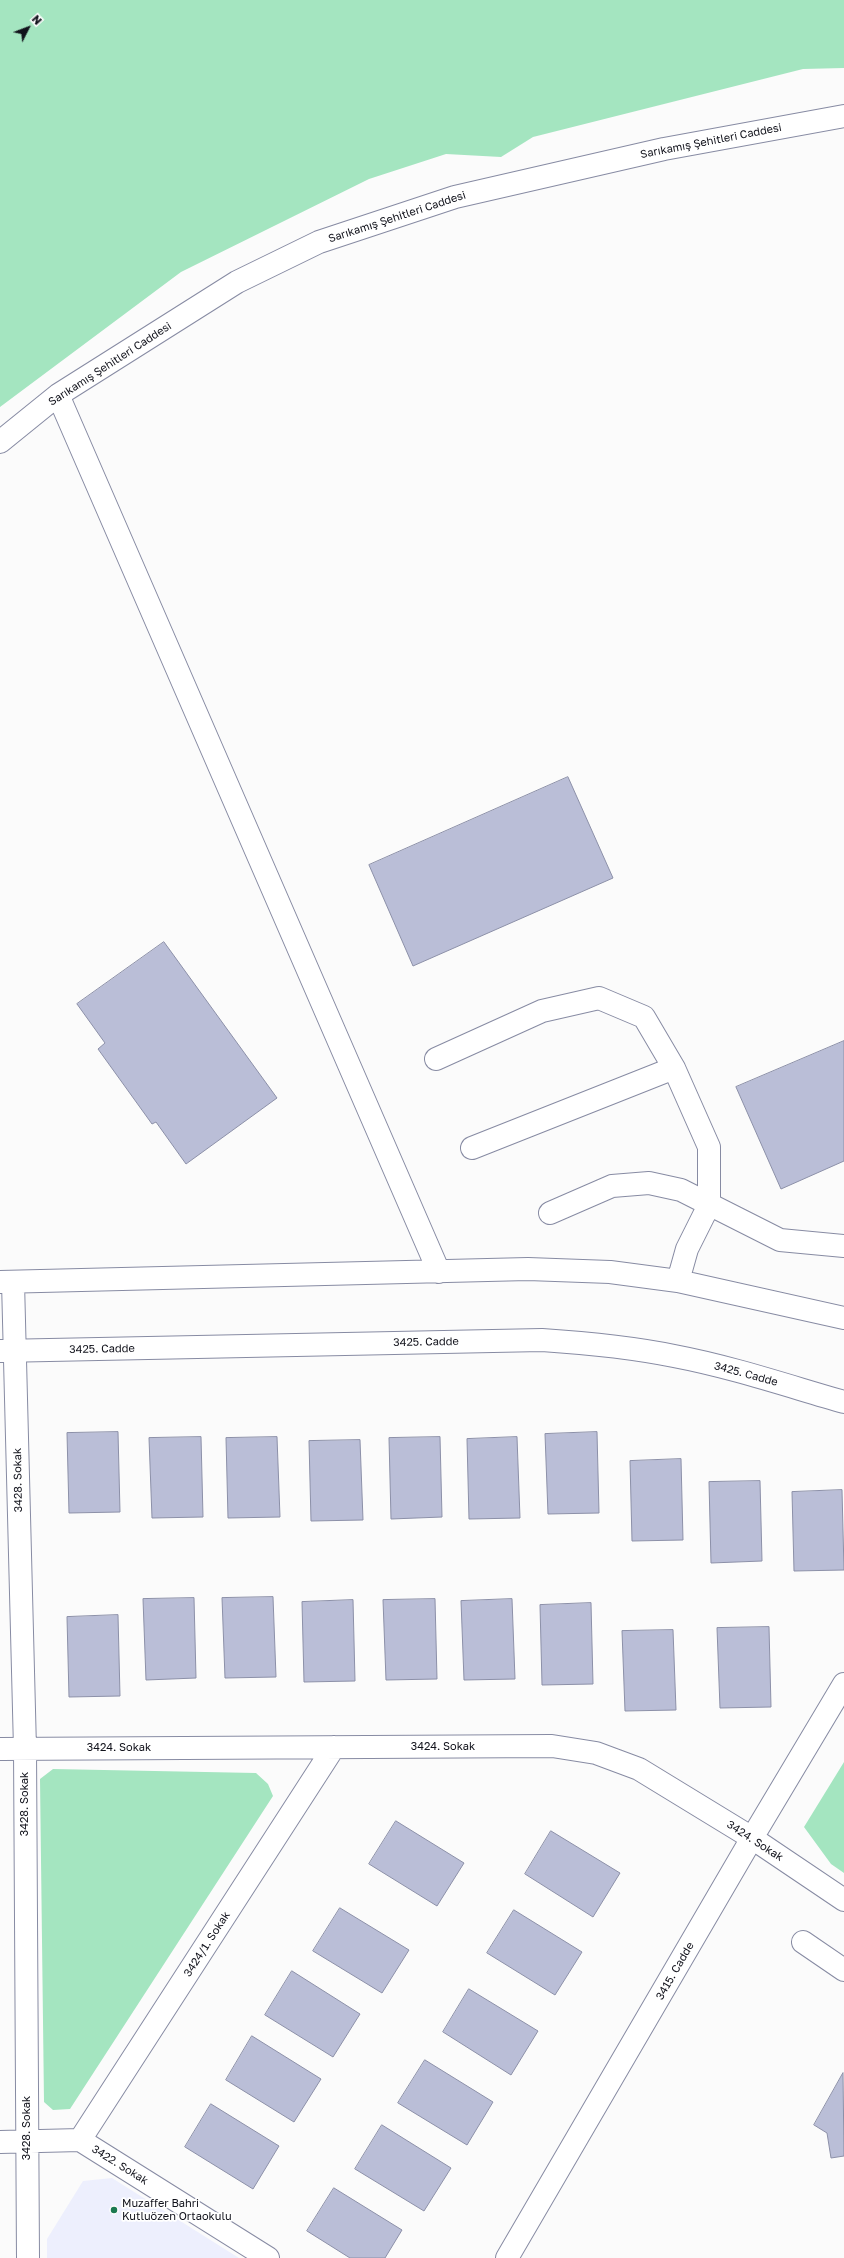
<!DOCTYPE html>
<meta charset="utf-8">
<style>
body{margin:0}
#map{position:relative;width:844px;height:2258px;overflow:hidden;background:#fbfbfb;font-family:"Golos Text",sans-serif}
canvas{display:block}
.north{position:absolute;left:8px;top:8px;width:40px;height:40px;-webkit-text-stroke:3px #fff;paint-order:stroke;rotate:48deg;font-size:11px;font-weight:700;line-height:16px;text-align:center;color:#11121b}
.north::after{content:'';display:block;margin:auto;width:14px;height:18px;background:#11121b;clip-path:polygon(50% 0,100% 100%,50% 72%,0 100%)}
</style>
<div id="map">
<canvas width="844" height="2258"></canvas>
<div class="north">N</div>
</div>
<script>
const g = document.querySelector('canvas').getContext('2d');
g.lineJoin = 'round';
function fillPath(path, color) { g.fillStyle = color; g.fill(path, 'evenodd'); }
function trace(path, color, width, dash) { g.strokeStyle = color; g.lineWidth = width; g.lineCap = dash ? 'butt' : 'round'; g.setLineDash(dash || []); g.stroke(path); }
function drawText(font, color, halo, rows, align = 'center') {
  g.font = font + ' "Golos Text",sans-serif'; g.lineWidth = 3.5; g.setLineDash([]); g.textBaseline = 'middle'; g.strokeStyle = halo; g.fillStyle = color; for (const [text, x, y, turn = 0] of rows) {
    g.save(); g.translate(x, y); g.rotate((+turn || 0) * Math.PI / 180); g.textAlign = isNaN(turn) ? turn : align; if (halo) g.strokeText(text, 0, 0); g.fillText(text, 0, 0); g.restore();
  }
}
fillPath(new Path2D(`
 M112 2178 239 2258H47V2239L83 2181Z`), '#edeffd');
fillPath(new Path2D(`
 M0 0H844V68L803 69 533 137 501 157 446 154 369 179 181 272 0 407Z
 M844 1762V1873L831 1864 804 1827Z
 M53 1769 256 1773 268 1784 273 1796 70 2109 53 2110 44 2102 40 1779Z`), '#a4e5c0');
const building = new Path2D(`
 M568 777 613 878 413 966 369 865Z
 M164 942 277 1098 186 1164 156 1122 152 1124 98 1049 105 1043 77 1004Z
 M844 1041V1161L781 1189 736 1087Z
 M118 1432 120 1512 69 1513 67 1433Z
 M597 1432 599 1513 548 1514 545 1434Z
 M201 1437 203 1517 152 1518 149 1438Z
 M277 1437 280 1517 228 1518 226 1438Z
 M440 1437 442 1517 391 1519 389 1438Z
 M517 1437 520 1518 469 1519 467 1439Z
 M360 1440 363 1520 311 1521 309 1441Z
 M681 1459 683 1540 632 1541 630 1461Z
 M760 1481 762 1561 711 1563 709 1482Z
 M842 1490 844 1570 794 1571 792 1492Z
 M273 1597 276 1677 225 1678 222 1598Z
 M194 1598 196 1678 146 1680 143 1599Z
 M435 1599 437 1679 386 1680 383 1600Z
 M512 1599 515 1679 464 1680 461 1601Z
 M353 1600 355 1681 304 1682 302 1602Z
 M591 1603 593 1684 542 1685 540 1605Z
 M118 1615 120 1696 69 1697 67 1617Z
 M769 1627 771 1707 720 1708 717 1628Z
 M673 1630 676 1710 625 1711 622 1631Z
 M396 1821 464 1863 437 1906 369 1864Z
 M551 1831 620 1873 593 1917 525 1874Z
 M340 1908 409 1950 382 1993 313 1951Z
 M514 1910 582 1952 555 1995 487 1953Z
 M292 1971 360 2014 333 2057 265 2015Z
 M469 1989 538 2031 511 2075 443 2032Z
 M252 2036 321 2079 294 2122 226 2080Z
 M425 2060 493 2102 467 2145 398 2103Z
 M843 2073 844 2156 831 2158 827 2133 814 2125Z
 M211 2104 279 2146 253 2189 185 2147Z
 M382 2125 451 2168 424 2211 355 2169Z
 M334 2188 402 2230 385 2258H350L307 2231Z`);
fillPath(building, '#babed7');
trace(building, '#8c90a8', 1);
const minor = new Path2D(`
 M58 395 439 1272
 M0 442 58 395 237 282 319 242 455 197 664 149 844 116
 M436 1059 542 1011 599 998 644 1017 674 1068 709 1147V1205L687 1249 678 1281
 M472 1148 674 1068
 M550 1213 612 1186 649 1183 681 1190 780 1240 844 1246
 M0 1282 528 1269 610 1272 678 1281 844 1318
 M13 1282 25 1749 28 2258
 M0 1351 542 1340C587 1343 630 1347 674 1356 732 1367 788 1386 844 1402
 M0 1749 552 1746 596 1753 639 1769 752 1838 844 1900
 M803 1942 844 1970
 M80 2140 334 1747
 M0 2142 80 2140 268 2258
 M507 2258 752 1838 844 1684`);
trace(minor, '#878ba3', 24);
trace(minor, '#fff', 22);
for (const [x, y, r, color] of [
 [114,2210,4,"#1b7950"]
]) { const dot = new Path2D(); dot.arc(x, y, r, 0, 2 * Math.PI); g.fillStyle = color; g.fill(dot); trace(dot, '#fff', 1.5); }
drawText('11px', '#11121b', '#fff', [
 ["Sarıkamış Şehitleri Caddesi",711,141,-11],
 ["Sarıkamış Şehitleri Caddesi",397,217,-18],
 ["Sarıkamış Şehitleri Caddesi",110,364,-33],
 ["3425. Cadde",426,1342,-1],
 ["3425. Cadde",102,1349,-1],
 ["3425. Cadde",746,1374,15],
 ["3428. Sokak",18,1480,-91],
 ["3424. Sokak",443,1747],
 ["3424. Sokak",119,1748],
 ["3428. Sokak",25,1804,-90],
 ["3424. Sokak",755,1841,33],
 ["3424/1. Sokak",207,1944,-57],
 ["3415. Cadde",675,1971,-60],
 ["3428. Sokak",27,2128,-90],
 ["3422. Sokak",120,2165,32]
]);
drawText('11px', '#11121b', '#fff', [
 ["Muzaffer Bahri",122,2204],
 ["Kutluözen Ortaokulu",122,2217]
], 'left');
</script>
